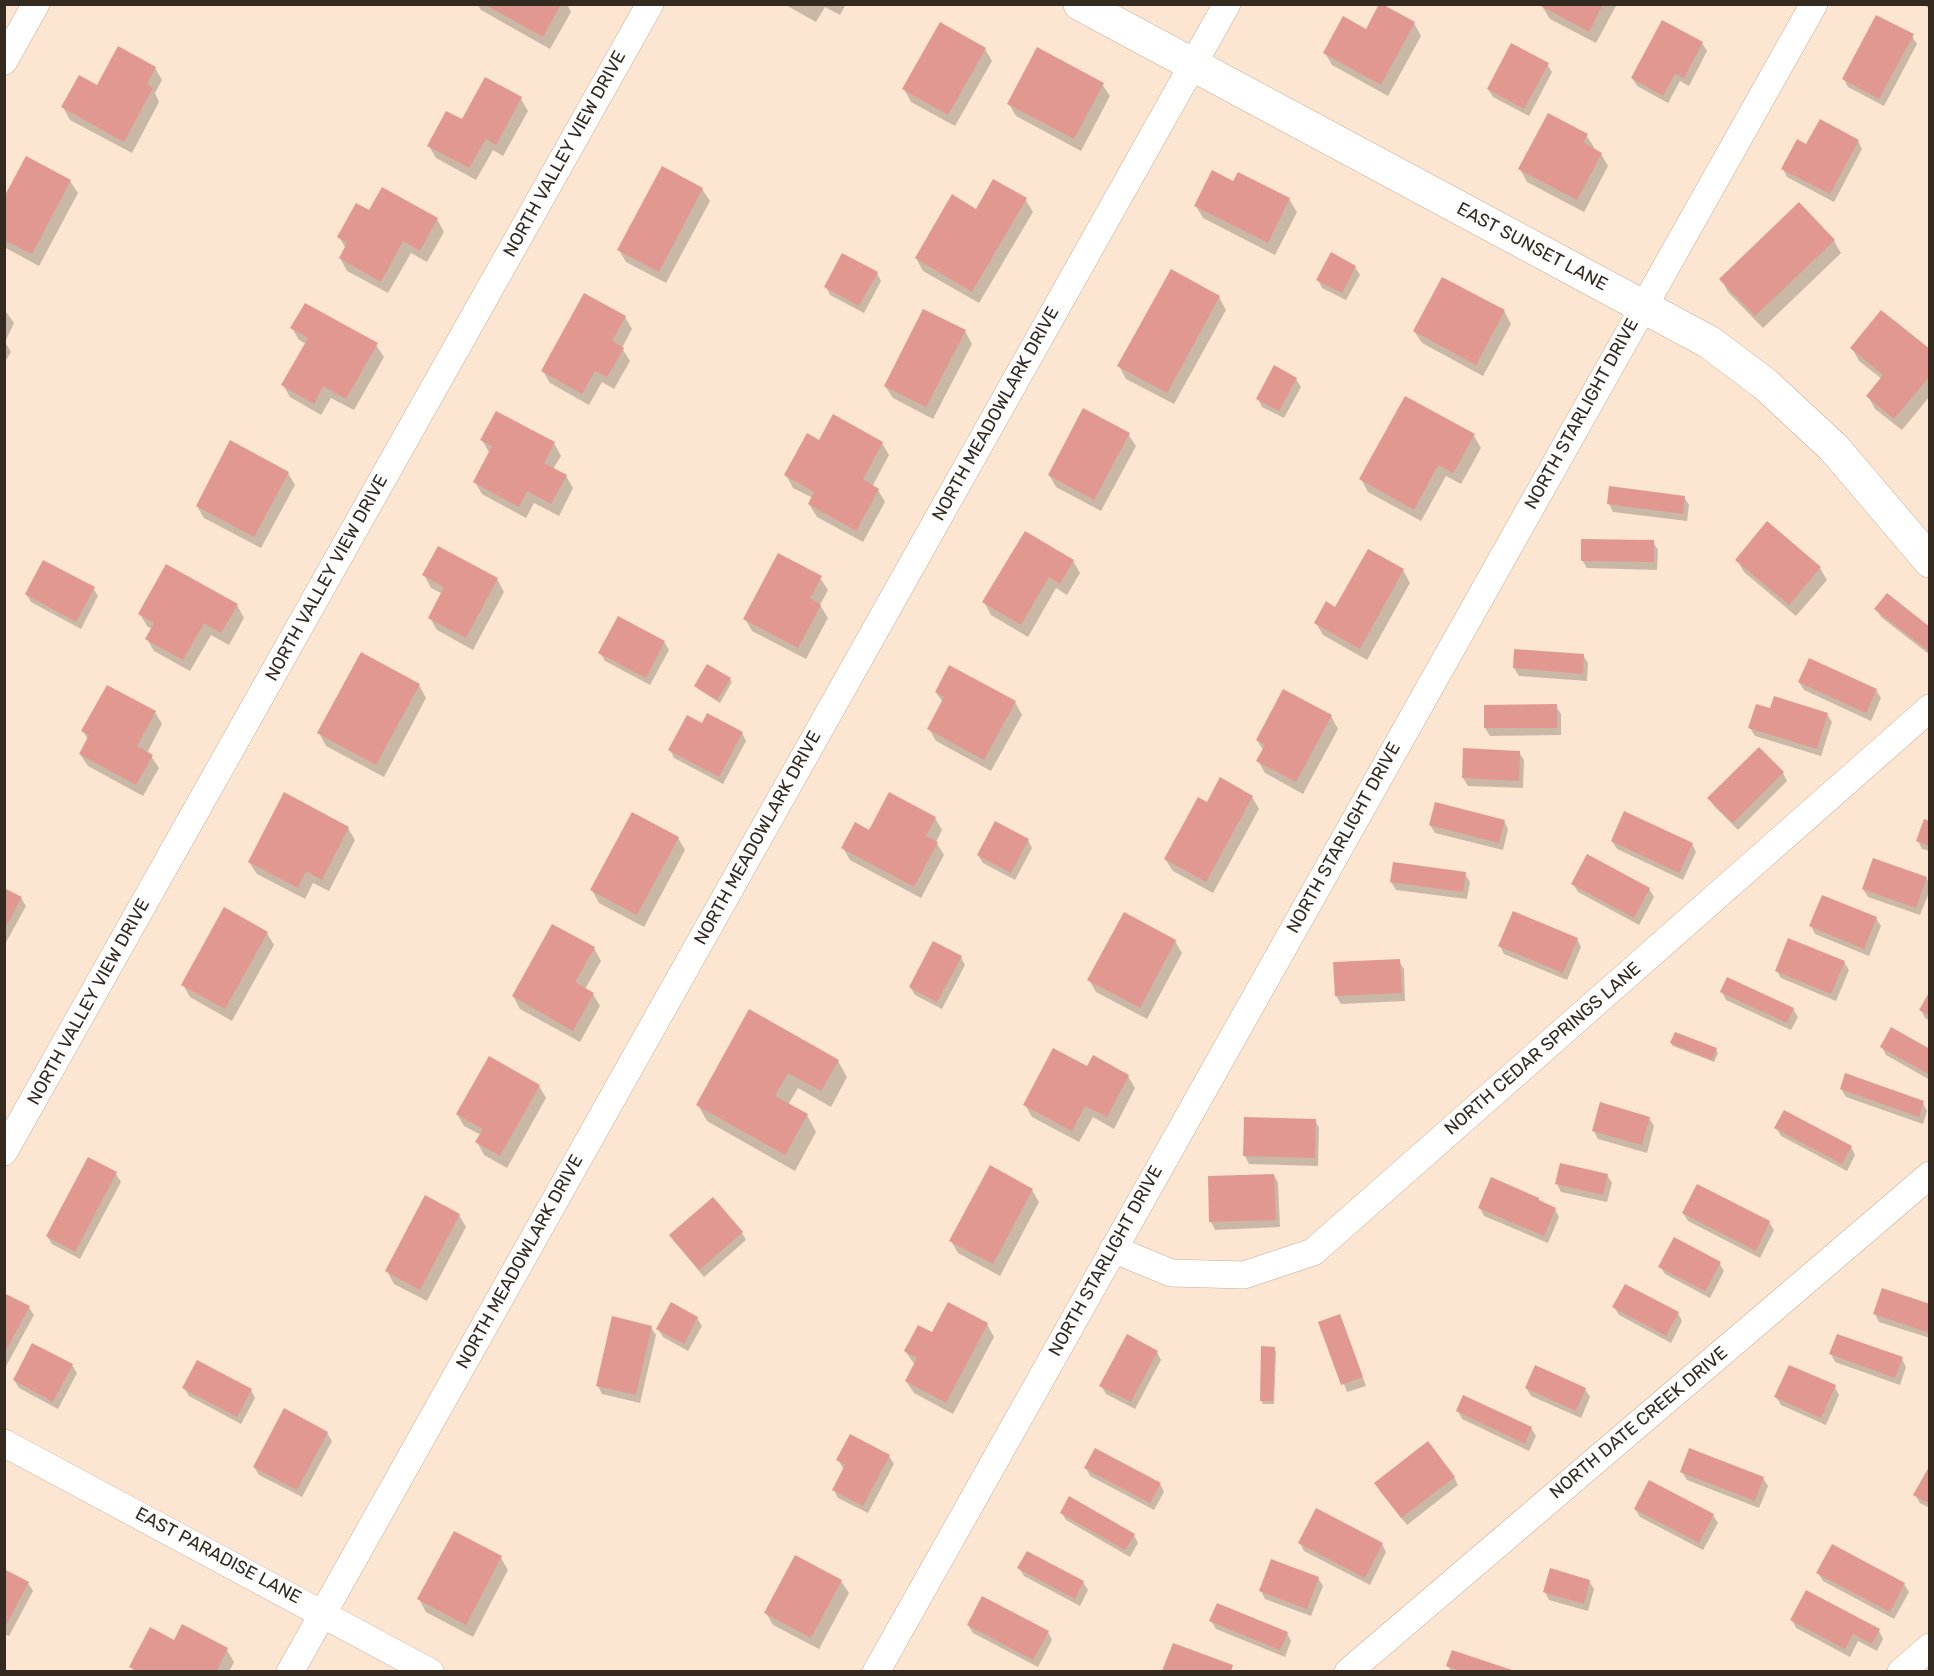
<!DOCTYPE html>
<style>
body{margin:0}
#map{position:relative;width:1934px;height:1676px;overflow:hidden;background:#fde6d1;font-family:Rubik,sans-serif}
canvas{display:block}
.frame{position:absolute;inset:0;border:6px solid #342a20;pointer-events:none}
</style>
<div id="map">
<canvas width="1934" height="1676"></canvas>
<div class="frame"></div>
</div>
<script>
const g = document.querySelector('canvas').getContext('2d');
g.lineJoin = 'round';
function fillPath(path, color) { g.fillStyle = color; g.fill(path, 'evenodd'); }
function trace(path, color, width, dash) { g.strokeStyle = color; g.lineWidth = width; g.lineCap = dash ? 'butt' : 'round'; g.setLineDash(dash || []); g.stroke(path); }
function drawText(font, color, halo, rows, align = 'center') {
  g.font = font + ' Rubik,sans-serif'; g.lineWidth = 4.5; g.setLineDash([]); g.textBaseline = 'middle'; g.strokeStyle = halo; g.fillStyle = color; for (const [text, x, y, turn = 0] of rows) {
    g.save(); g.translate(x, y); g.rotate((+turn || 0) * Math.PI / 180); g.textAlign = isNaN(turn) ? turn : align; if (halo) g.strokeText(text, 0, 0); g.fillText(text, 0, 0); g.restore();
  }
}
fillPath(new Path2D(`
 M477 4H567L571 12 550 49 481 10Z
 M784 4H846L840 15 825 7 816 22Z
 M1543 4H1617L1596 43 1550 19 1542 6Z
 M1921 4H1930V9Z
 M1414 23 1421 36 1388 96 1332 65 1325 53 1366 31Z
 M1912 36 1917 44 1884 106 1848 87 1844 79Z
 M1702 43 1707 51 1689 86 1680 81 1668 103 1637 86 1632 78Z
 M985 49 992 61 955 126 911 102 904 89Z
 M1547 64 1552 72 1529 116 1493 97 1488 89Z
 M155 68 162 80 155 93 159 102 132 153 70 120 63 107 98 87Z
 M1102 84 1110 96 1081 151 1016 116 1009 104Z
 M521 99 528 111 503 156 493 150 476 180 436 158 429 146 462 121Z
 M1586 135 1594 147 1592 149 1601 154 1608 166 1584 212 1527 182 1520 169Z
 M1858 141 1862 149 1834 202 1787 177 1783 169 1807 146Z
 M1239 174 1289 199 1297 212 1275 255 1203 218 1196 206 1234 183Z
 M70 181 78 193 39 266 4 247V200Z
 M702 189 710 201 666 283 626 262 619 250Z
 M1025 199 1033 212 979 303 923 271 916 258 977 211Z
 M370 212 437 219 444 232 427 262 411 253 388 293 347 271 340 258 346 249 339 237Z
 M1834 241 1841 253 1763 328 1728 292 1721 279Z
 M1355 267 1360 275 1346 300 1322 288 1318 280Z
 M877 273 881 281 864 313 830 295 826 287Z
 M1219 297 1226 310 1174 404 1126 379 1119 366Z
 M4 309 14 323 5 342 11 352 4 363Z
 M1504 311 1511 324 1483 376 1422 343 1414 331Z
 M625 317 632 329 622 348 630 361 614 389 602 382 589 405 550 383 543 371Z
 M292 328 376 345 384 357 354 410 331 398 321 415 290 397 283 385 306 344 299 340Z
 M965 331 972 344 933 419 893 398 885 386Z
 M1852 348 1930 351V396L1902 430 1875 409 1868 396 1882 379 1859 361Z
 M1296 379 1301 387 1284 418 1262 407 1258 399Z
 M1128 434 1136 446 1101 511 1056 487 1049 475Z
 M1474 436 1481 448 1461 484 1446 476 1421 521 1368 492 1361 479Z
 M482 440 554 443 561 456 553 469 566 476 573 488 559 516 534 503 526 518 482 494 475 482 490 454Z
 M819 442 882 443 889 455 872 487 878 490 885 502 863 542 817 517 809 504 813 498 793 488 786 475Z
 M288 473 295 485 261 548 204 518 197 506Z
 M1684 497 1689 505 1687 521 1613 512 1609 504Z
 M1653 542 1658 550 1657 570 1587 568 1582 560Z
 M1737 560 1820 568 1827 580 1796 616 1744 572Z
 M1073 561 1080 573 1067 595 1056 588 1028 637 991 615 984 602Z
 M1403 570 1410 583 1367 660 1323 635 1316 623Z
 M424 575 497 579 504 592 473 650 437 630 430 618 443 594 431 588Z
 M820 578 828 590 820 605 828 618 806 659 752 631 745 619Z
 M93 588 98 596 81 629 31 602 26 594Z
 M237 605 244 618 229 645 211 635 190 671 154 651 147 639 152 629 147 626 140 614Z
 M1876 609 1930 628V655L1881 617Z
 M664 642 669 650 650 685 605 661 600 653Z
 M362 654 419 685 426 698 384 777 326 746 319 733Z
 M1583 655 1588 663 1587 681 1519 676 1514 668Z
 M730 679 732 682 720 703 698 689 696 686Z
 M1799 682 1876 690 1881 698 1871 721 1804 690Z
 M936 692 1015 702 1022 715 991 771 936 741 929 729 943 703Z
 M1556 706 1561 714V735L1490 736 1485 728Z
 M1771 710 1827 714 1832 722 1821 756 1755 736 1750 728Z
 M155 712 162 724 147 753 151 756 159 768 143 796 88 766 80 754 88 740 83 731Z
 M1331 716 1338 729 1303 794 1265 773 1258 761 1263 750 1257 740Z
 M702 725 742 733 746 741 723 784 674 758 670 750Z
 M1519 752 1524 760 1523 788 1468 786 1463 778Z
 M1783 773 1787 781 1738 830 1714 806 1709 798Z
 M1252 797 1259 809 1213 893 1173 871 1165 859 1207 804Z
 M935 818 942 830 936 842 944 855 921 898 850 860 843 848 870 832Z
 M1504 821 1508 829 1503 850 1435 833 1430 825Z
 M1930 823V851L1922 849 1918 841Z
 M348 828 355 840 329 891 313 883 305 899 257 874 249 862Z
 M678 838 685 850 644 927 599 903 592 890Z
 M1028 840 1032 848 1015 880 983 863 978 855Z
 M1612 841 1692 844 1696 852 1683 880 1617 849Z
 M1465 874 1470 882 1467 899 1396 890 1391 882Z
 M1926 878 1930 884V890L1920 915 1868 897 1863 889Z
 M1573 884 1649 889 1654 897 1639 925 1578 892Z
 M4 889 21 898 26 906 4 946Z
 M1876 918 1881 926 1869 956 1815 934 1811 926Z
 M267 933 274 945 232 1021 190 997 183 985Z
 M1577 939 1581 947 1567 980 1504 954 1500 946Z
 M1175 941 1182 953 1147 1019 1096 992 1089 980Z
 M594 948 601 961 585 989 593 994 600 1006 580 1042 520 1009 513 996Z
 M961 957 965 965 942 1009 915 995 910 987Z
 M1399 961 1404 969 1405 1001 1341 1004 1336 996Z
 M1844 962 1849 970 1836 1001 1781 978 1776 970Z
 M1722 992 1793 1009 1798 1017 1791 1030 1726 1000Z
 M1930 994V1021L1925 1018 1921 1010Z
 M750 1011 838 1061 847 1077 831 1107 798 1088 788 1105 807 1115 816 1132 795 1171 707 1121 698 1105Z
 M1671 1043 1716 1049 1718 1053 1714 1062 1673 1046Z
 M1882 1047 1930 1051V1080L1886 1055Z
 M1128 1076 1135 1088 1114 1129 1093 1117 1079 1142 1032 1117 1025 1105Z
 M539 1086 546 1098 507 1168 484 1155 477 1142 481 1135 464 1126 457 1114Z
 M1841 1089 1923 1103 1927 1111 1923 1124 1846 1097Z
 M1649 1118 1654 1126 1647 1153 1598 1139 1594 1131Z
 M1315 1120 1319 1128 1318 1166 1249 1164 1245 1156Z
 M1776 1128 1851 1147 1855 1155 1847 1171 1781 1136Z
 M89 1159 116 1174 121 1182 80 1259 52 1244 47 1236Z
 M1274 1175 1278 1183 1280 1227 1215 1230 1211 1222Z
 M1607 1175 1612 1183 1607 1202 1561 1192 1557 1184Z
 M1697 1186 1769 1222 1774 1230 1760 1258 1688 1221 1683 1213Z
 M1032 1190 1039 1202 1000 1276 958 1253 951 1241Z
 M1538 1199 1541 1203 1555 1209 1559 1217 1548 1243 1484 1216 1480 1208Z
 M459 1215 466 1227 427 1301 394 1284 387 1271Z
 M742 1233 746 1240 704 1277 670 1236Z
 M1719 1263 1724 1271 1710 1298 1665 1274 1660 1266Z
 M4 1294 29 1308 34 1315 4 1370Z
 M1930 1305V1338L1879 1322 1875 1314Z
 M1614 1307 1678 1313 1682 1321 1671 1343 1619 1315Z
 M1340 1316 1366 1386 1347 1392 1320 1323Z
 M697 1318 702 1326 688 1351 663 1337 658 1329Z
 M987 1324 994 1337 953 1414 914 1393 906 1381 915 1365 905 1351 933 1334Z
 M651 1327 656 1335 640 1403 602 1394 598 1386Z
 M1274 1348 1276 1352 1274 1404H1263L1261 1400Z
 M1157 1352 1161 1360 1135 1409 1106 1394 1101 1386Z
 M1831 1354 1902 1359 1906 1367 1900 1385 1835 1362Z
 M72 1365 77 1373 58 1409 19 1388 14 1380Z
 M1835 1387 1839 1395 1826 1425 1781 1405 1776 1397Z
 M184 1388 251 1390 255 1398 241 1424 189 1396Z
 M1526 1388 1585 1389 1590 1397 1581 1418 1531 1396Z
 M1458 1411 1531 1428 1536 1436 1529 1451 1462 1419Z
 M327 1433 332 1441 302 1497 259 1475 254 1467Z
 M889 1456 894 1464 868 1513 838 1498 834 1490 844 1470 838 1460Z
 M1086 1468 1160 1484 1164 1492 1154 1510 1090 1476Z
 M1930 1468V1508L1920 1503 1915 1495Z
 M1682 1472 1763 1478 1768 1486 1759 1508 1687 1480Z
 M1454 1477 1458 1485 1407 1525 1380 1491Z
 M1635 1509 1713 1515 1718 1523 1703 1550 1640 1517Z
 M1061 1512 1134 1535 1138 1543 1130 1557 1066 1520Z
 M454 1533 501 1558 508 1570 473 1637 426 1612 419 1599Z
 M1300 1543 1382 1544 1386 1552 1370 1585 1304 1551Z
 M1019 1568 1083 1582 1088 1590 1080 1606 1024 1576Z
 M4 1570 28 1583 33 1591 9 1636 4 1634Z
 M1818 1573 1904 1584 1909 1592 1894 1619 1823 1581Z
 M1318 1578 1323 1586 1311 1616 1265 1599 1261 1591Z
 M841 1581 849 1593 819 1649 773 1625 766 1613Z
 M1589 1581 1594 1589 1588 1611 1549 1600 1545 1592Z
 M1792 1620 1879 1631 1883 1639 1877 1651 1858 1641 1850 1657 1796 1628Z
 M1211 1621 1287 1633 1291 1641 1285 1657 1216 1629Z
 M968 1625 1048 1632 1052 1640 1038 1667 973 1633Z
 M175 1642 227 1650 234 1662 229 1672H134L131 1666Z
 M1448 1666 1512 1672H1451Z`), '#0003');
fillPath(new Path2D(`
 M484 4H561L543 37Z
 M1379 4H1382L1415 22 1381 85 1323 53 1343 16 1366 29Z
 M1542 4H1603L1589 32 1541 6Z
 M1876 15 1914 34 1879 99 1842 79Z
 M1662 20 1703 42 1684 78 1675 74 1663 96 1631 78Z
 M940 22 986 48 948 115 902 89Z
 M1511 43 1549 63 1524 109 1487 89Z
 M118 46 156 67 147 84 153 88 124 142 61 107 79 75 97 85Z
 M1037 47 1104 83 1074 139 1007 104Z
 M485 77 522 97 496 145 486 139 469 168 427 146 446 111 462 119Z
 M1548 113 1588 134 1583 142 1602 153 1577 200 1518 169Z
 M1820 119 1859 140 1830 194 1781 169 1797 139 1806 144Z
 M26 156 71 180 32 254 4 240V197Z
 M662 166 703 188 659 272 617 250Z
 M1212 170 1233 181 1238 172 1290 198 1268 243 1194 206Z
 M993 179 1027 198 972 292 915 258 952 194 976 209Z
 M382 187 438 218 420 251 403 241 381 282 339 258 347 243 337 237 356 203 369 210Z
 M1799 202 1835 240 1755 316 1719 279Z
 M1331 252 1356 266 1342 293 1316 280Z
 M842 253 878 272 859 306 824 287Z
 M1171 269 1220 296 1167 393 1117 366Z
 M1442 277 1505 310 1476 365 1413 331Z
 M584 293 626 316 612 341 624 348 607 377 595 371 582 394 541 371Z
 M305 303 378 343 346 399 323 386 314 404 281 385 308 338 290 328Z
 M923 309 966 330 926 407 884 386Z
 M1881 310 1930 349V376L1894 419 1866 396 1883 375 1850 348Z
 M1274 365 1297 378 1279 411 1256 399Z
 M1405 396 1475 434 1453 473 1438 465 1414 510 1359 479Z
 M1083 408 1130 433 1094 500 1048 475Z
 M496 411 555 442 544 463 567 475 551 504 527 491 519 507 473 482 492 446 480 440Z
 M833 414 883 442 863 479 879 489 856 531 808 504 814 492 784 475 807 433 819 440Z
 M230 440 289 472 254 537 196 506Z
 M1609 486 1685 496 1683 514 1607 504Z
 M1767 521 1821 567 1789 605 1735 560Z
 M1025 531 1074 560 1060 584 1049 577 1021 625 982 602Z
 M1581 539 1654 540V562L1581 561Z
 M438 546 498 578 466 638 428 618 444 587 422 575Z
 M1368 549 1404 569 1360 649 1314 623 1326 601 1335 607Z
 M778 553 822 576 810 598 821 605 798 648 743 619Z
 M43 560 95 587 76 622 25 594Z
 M166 564 238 604 221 633 204 623 183 660 145 639 154 623 138 614Z
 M1887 593 1930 627V652L1874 609Z
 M618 616 665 641 646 678 598 653Z
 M1514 649 1584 654 1583 674 1513 668Z
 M361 652 420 684 376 765 317 733Z
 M1809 658 1877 689 1866 713 1798 682Z
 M707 664 731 678 717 700 694 686Z
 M949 665 1016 701 984 760 927 729 944 697 935 692Z
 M107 685 156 711 137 746 153 755 136 785 79 754 89 735 81 731Z
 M1283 689 1332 715 1296 782 1256 761 1265 745 1256 740Z
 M1774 696 1828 713 1817 749 1748 728 1756 704 1770 708Z
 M1557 704V728H1484V705Z
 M707 713 743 732 719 777 668 750 687 715 702 723Z
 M1759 747 1784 772 1733 823 1707 798Z
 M1463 748 1520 751 1519 781 1462 778Z
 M1220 777 1253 796 1206 882 1164 859 1198 797 1207 802Z
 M284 792 349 827 322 880 306 871 298 888 248 862Z
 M889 792 936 817 926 836 938 842 914 887 841 848 855 822 869 830Z
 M1435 802 1505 820 1499 843 1429 825Z
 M1624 811 1693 843 1679 873 1611 841Z
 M632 812 679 837 637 915 590 890Z
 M1924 819 1930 821V846L1916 841Z
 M995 821 1029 839 1011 873 977 855Z
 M1587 854 1650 888 1634 918 1571 884Z
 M1873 858 1927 877 1916 908 1862 889Z
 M1393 862 1466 872 1463 892 1390 882Z
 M4 888 22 897 4 930Z
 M1822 895 1877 917 1864 949 1809 926Z
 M224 907 268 932 225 1009 181 985Z
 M1513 911 1578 938 1563 973 1498 946Z
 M1124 912 1176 940 1140 1008 1087 980Z
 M552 924 595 947 575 982 594 993 573 1031 512 996Z
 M1788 938 1845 961 1831 994 1775 971Z
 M933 941 962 956 937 1002 909 987Z
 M1400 959 1402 993 1335 996 1333 962Z
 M1727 977 1794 1008 1787 1023 1720 992Z
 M1930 991V1016L1919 1010Z
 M749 1009 839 1060 821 1091 788 1073 775 1096 808 1114 785 1155 696 1105Z
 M1891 1027 1930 1049V1075L1880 1047Z
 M1675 1032 1717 1048 1712 1060 1670 1043Z
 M1053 1048 1087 1066 1093 1055 1129 1075 1107 1117 1085 1106 1072 1131 1023 1105Z
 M489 1056 540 1085 500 1156 475 1142 483 1129 456 1114Z
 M1845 1073 1924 1101 1919 1117 1840 1089Z
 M1600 1102 1650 1117 1642 1145 1592 1131Z
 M1784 1110 1852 1146 1842 1164 1774 1128Z
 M1244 1117 1316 1119 1315 1158 1243 1156Z
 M88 1157 117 1172 75 1252 46 1236Z
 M1560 1163 1608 1174 1603 1195 1555 1184Z
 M990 1165 1033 1189 993 1264 949 1241Z
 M1274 1174 1276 1220 1209 1222 1208 1176Z
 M1491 1177 1539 1198V1200L1556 1208 1544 1236 1478 1208Z
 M1697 1184 1770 1221 1756 1251 1682 1213Z
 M425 1195 460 1214 420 1290 385 1271Z
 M713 1197 743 1232 699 1270 669 1235Z
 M1674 1237 1721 1262 1705 1291 1658 1267Z
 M1625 1284 1679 1312 1666 1336 1612 1307Z
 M1882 1288 1930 1304V1333L1873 1314Z
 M4 1293 30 1306 4 1354Z
 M671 1302 698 1317 684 1344 656 1329Z
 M948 1302 988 1323 946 1403 905 1381 917 1358 904 1351 918 1325 932 1332Z
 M1340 1314 1363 1377 1341 1385 1318 1322Z
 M612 1316 652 1326 636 1395 596 1386Z
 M1127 1334 1158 1351 1131 1402 1099 1386Z
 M1837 1334 1903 1357 1895 1378 1829 1354Z
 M32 1343 73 1364 53 1402 13 1380Z
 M1261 1346 1275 1347 1273 1401H1260Z
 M197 1360 252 1389 237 1417 182 1388Z
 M1535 1365 1586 1388 1576 1411 1525 1388Z
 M1789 1365 1836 1385 1821 1418 1774 1397Z
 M1463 1395 1532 1427 1525 1444 1456 1411Z
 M284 1408 328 1432 297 1490 253 1467Z
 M850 1434 890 1455 863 1506 832 1490 845 1465 836 1460Z
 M1428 1441 1455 1477 1401 1518 1374 1483Z
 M1095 1448 1161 1483 1150 1503 1084 1468Z
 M1689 1448 1764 1477 1755 1501 1680 1472Z
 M1930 1465V1504L1913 1495Z
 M1649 1480 1714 1514 1699 1543 1634 1509Z
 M1069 1496 1135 1534 1125 1550 1060 1513Z
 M1316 1508 1383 1543 1365 1578 1298 1543Z
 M454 1531 502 1556 466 1625 417 1599Z
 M1832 1544 1905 1583 1890 1612 1816 1573Z
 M1027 1551 1084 1581 1075 1599 1017 1568Z
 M795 1555 842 1580 811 1638 764 1613Z
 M1271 1559 1319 1577 1307 1609 1259 1591Z
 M1550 1568 1590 1580 1584 1604 1543 1592Z
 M4 1569 29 1582 4 1629Z
 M1806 1590 1880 1629 1872 1644 1853 1634 1845 1649 1790 1620Z
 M982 1596 1049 1631 1033 1660 967 1625Z
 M1217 1603 1288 1632 1280 1650 1209 1621Z
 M182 1624 228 1648 216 1672H139L129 1667 150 1627 174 1640Z
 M1173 1643 1233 1665 1231 1672 1162 1671Z
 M1452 1650 1515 1671V1672H1462L1446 1666Z`), '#e19890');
const street = new Path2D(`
 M4 61 36 4
 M4 1152 650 4
 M1113 1249 1171 1273 1244 1275 1313 1252 1930 708
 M4 1443 430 1672
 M290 1672 1227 4
 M876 1672 1814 4
 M1348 1672 1930 1175
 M1901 1672 1930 1647`);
const secondary = new Path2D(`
 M1080 4 1709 342 1765 384 1834 448 1930 561`);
trace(street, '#c8ac94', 28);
trace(secondary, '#c8ac94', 34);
trace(street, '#fff', 27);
trace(secondary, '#fff', 33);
drawText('18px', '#342a20', '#fff', [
 ["NORTH VALLEY VIEW DRIVE",565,154,-61],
 ["EAST SUNSET LANE",1532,247,28],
 ["NORTH MEADOWLARK DRIVE",996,414,-61],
 ["NORTH STARLIGHT DRIVE",1582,414,-61],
 ["NORTH VALLEY VIEW DRIVE",327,578,-61],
 ["NORTH MEADOWLARK DRIVE",758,838,-61],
 ["NORTH STARLIGHT DRIVE",1344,838,-61],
 ["NORTH VALLEY VIEW DRIVE",89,1002,-61],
 ["NORTH CEDAR SPRINGS LANE",1543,1049,-41],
 ["NORTH STARLIGHT DRIVE",1106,1261,-61],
 ["NORTH MEADOWLARK DRIVE",520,1262,-61],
 ["NORTH DATE CREEK DRIVE",1639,1423,-40],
 ["EAST PARADISE LANE",218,1556,28]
]);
</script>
